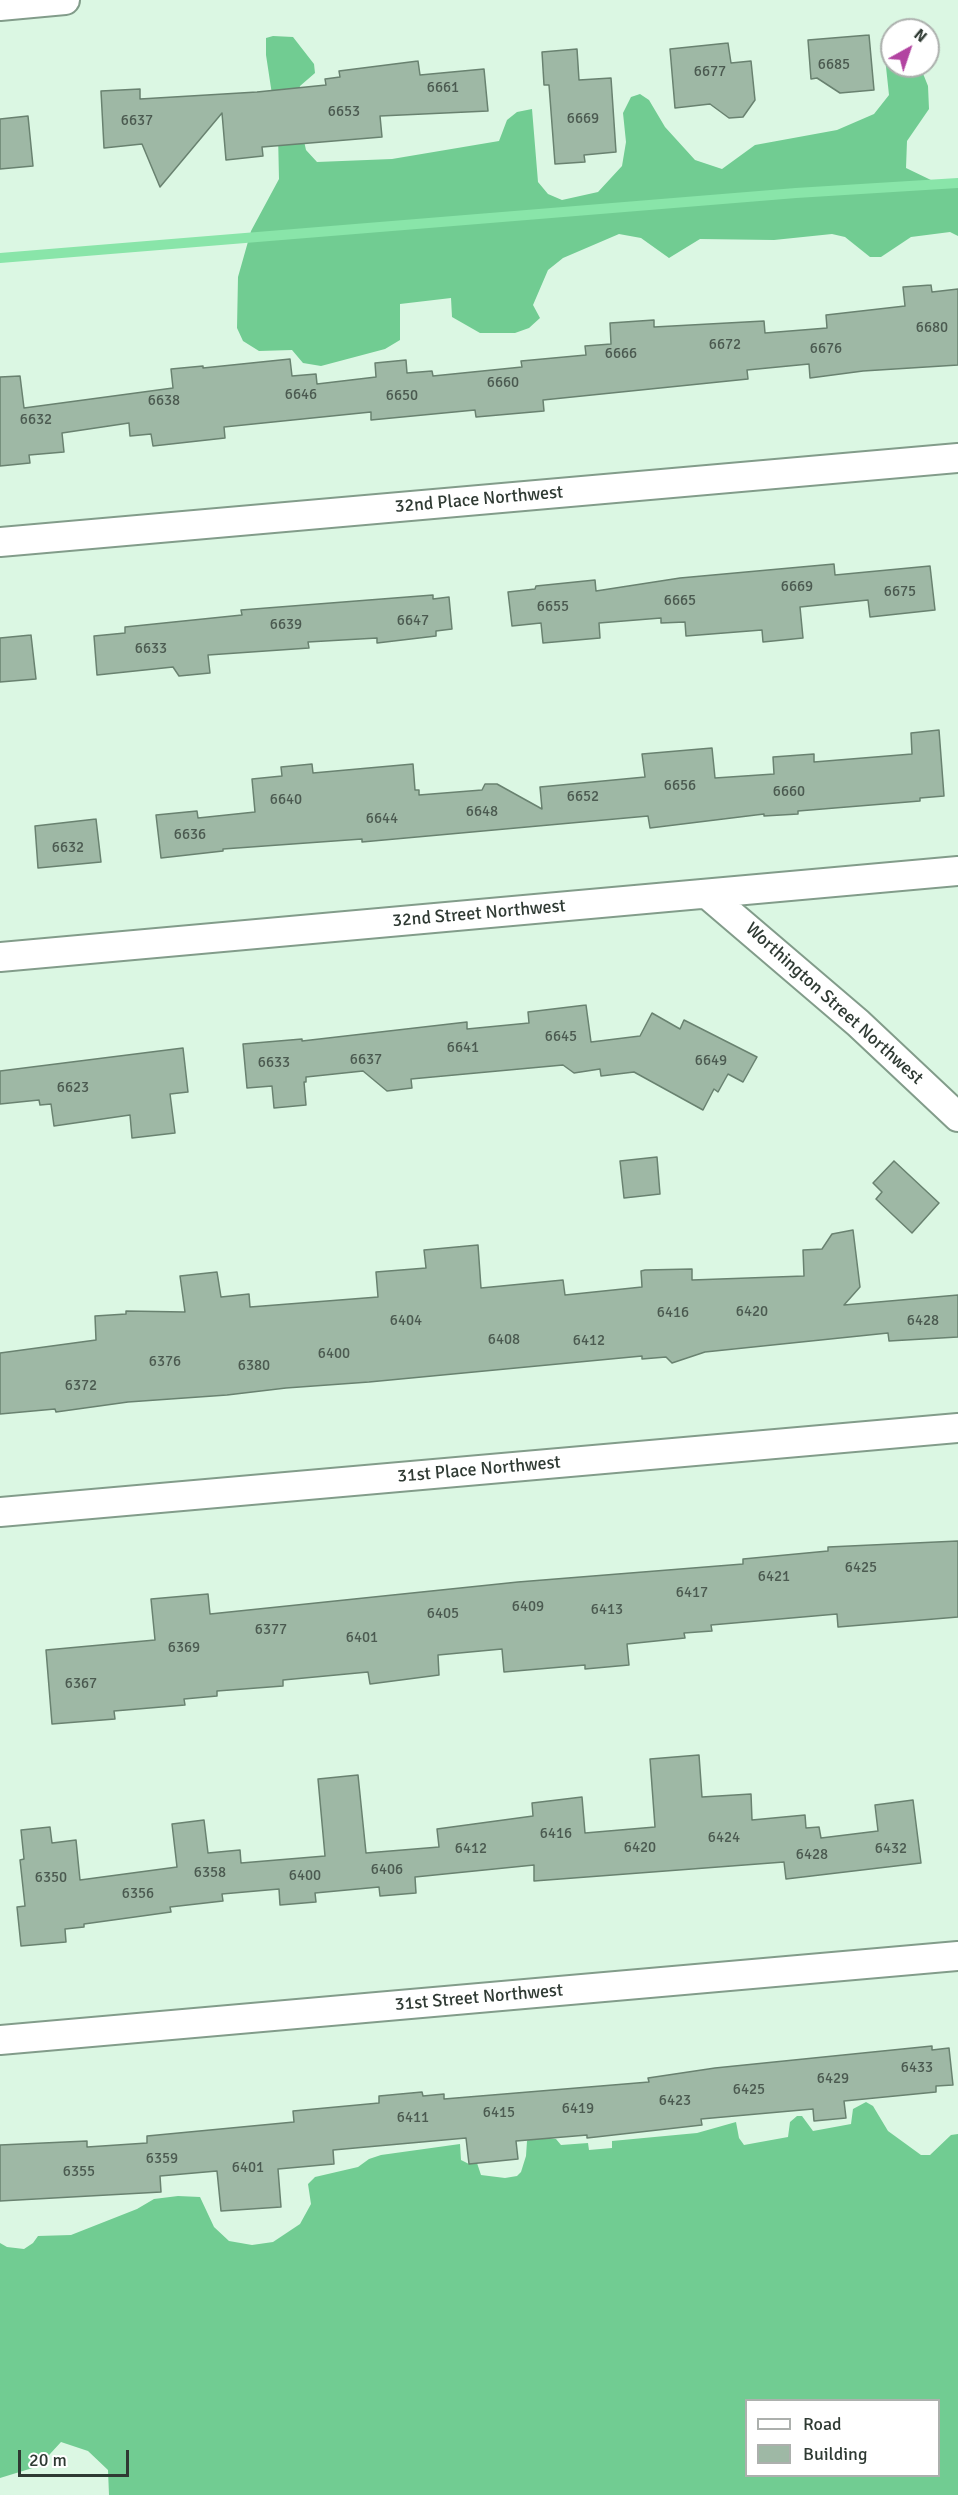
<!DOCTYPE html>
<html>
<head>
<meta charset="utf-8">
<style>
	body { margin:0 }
	#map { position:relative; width:958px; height:2495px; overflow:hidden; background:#dbf7e3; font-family:Signika,sans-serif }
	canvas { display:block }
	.legend { position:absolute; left:745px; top:2399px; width:195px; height:78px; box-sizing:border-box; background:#fff; border:2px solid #acb0ad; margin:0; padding:8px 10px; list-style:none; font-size:18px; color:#2f3a33 }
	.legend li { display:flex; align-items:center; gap:12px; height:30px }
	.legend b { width:30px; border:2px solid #acb0ad }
	.north { position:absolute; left:880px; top:18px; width:60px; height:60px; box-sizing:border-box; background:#fff; border:2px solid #acb0ad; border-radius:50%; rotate:40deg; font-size:16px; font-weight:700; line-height:24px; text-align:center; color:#2f3a33 }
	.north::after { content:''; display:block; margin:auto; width:21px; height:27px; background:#b244a1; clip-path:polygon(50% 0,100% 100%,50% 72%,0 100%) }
	.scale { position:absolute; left:18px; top:2450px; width:111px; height:27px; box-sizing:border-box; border:3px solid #2f3a33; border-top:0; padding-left:8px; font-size:18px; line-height:21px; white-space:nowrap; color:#2f3a33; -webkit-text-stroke:4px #fff; paint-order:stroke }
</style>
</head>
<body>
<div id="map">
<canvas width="958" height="2495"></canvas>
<ul class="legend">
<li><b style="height:8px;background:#fff"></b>Road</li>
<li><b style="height:16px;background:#9eb8a5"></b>Building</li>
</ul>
<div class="north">N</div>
<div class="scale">20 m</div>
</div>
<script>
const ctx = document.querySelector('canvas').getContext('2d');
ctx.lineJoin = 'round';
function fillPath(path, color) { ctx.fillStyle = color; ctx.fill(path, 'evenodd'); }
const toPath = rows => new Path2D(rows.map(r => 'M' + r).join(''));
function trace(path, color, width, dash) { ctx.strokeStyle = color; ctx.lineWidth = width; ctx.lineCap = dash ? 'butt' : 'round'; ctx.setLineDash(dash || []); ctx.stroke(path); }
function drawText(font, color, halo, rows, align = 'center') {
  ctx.font = font + ' Signika,sans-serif'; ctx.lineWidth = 4.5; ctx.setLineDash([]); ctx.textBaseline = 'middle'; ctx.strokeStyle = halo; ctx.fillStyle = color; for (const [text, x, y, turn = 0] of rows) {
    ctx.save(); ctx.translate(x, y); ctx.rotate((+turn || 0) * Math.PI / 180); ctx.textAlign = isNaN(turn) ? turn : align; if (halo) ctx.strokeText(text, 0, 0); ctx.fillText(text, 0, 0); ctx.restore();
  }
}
const forest = toPath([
	[273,36,293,37,314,64,315,73,300,86,296,105,306,150,317,162,392,159,499,141,507,120,517,112,532,109,538,182,548,194,562,200,598,192,622,166,626,142,623,113,631,97,640,94,649,100,665,127,695,160,722,169,755,145,837,130,874,114,889,95,884,48,892,40,892,66,920,66,928,86,929,109,907,141,906,168,933,181,958,181,958,236,950,232,911,237,881,257,870,257,845,237,832,234,774,240,700,239,669,258,641,238,619,234,563,258,548,270,533,305,540,318,529,328,515,333,480,333,452,317,451,298,400,304,400,340,385,349,321,366,303,363,292,350,259,351,243,341,237,328,238,277,251,231,279,179,278,134,266,55,266,38],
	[866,2102,873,2106,888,2131,921,2155,930,2155,951,2135,958,2134,958,2495,109,2495,108,2470,88,2451,61,2442,39,2466,0,2478,0,2243,7,2247,24,2249,33,2243,38,2236,71,2235,137,2209,154,2199,178,2196,200,2197,214,2227,229,2241,252,2245,273,2242,300,2224,311,2204,308,2184,315,2177,358,2167,369,2159,381,2155,460,2144,461,2160,469,2164,477,2163,481,2175,505,2178,517,2176,521,2172,526,2156,527,2141,531,2135,556,2139,561,2145,588,2143,589,2150,612,2148,612,2141,697,2133,736,2122,739,2138,744,2145,788,2137,790,2122,797,2116,802,2116,813,2131,851,2124,853,2109],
	[746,2400,938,2400,938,2476,746,2476]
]);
const stream = toPath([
	[0,258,796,193,958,183]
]);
const building = toPath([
	[869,35,874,90,840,93,817,78,811,79,808,40,869,35],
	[728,43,731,63,751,61,755,100,743,117,729,118,710,104,675,108,670,49,728,43],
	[577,49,579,80,611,78,616,152,584,155,585,162,555,164,549,85,544,85,542,52,577,49],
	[418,61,420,75,484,69,488,111,380,116,382,137,262,147,263,156,226,160,222,113,160,187,142,144,104,148,101,91,140,89,140,99,257,92,326,85,325,79,340,77,339,71,418,61],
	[28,116,33,166,0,169,0,119,28,116],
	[931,285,932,292,958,289,958,365,863,371,810,378,809,364,747,370,748,379,543,400,544,411,476,417,475,410,371,420,371,412,224,427,225,438,153,446,151,434,130,436,129,423,62,433,64,452,29,455,30,463,0,466,0,377,20,376,24,408,173,388,171,369,203,366,203,368,290,359,292,376,316,374,317,384,376,377,375,363,406,360,407,373,432,371,433,376,522,367,521,361,586,355,585,346,611,344,610,323,654,320,654,327,764,321,765,333,827,328,826,315,905,306,903,287,931,285],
	[834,564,835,575,930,566,935,610,870,617,868,600,800,607,803,638,763,642,762,630,686,636,685,622,661,623,661,618,599,623,600,638,543,643,541,623,512,626,508,592,535,589,536,586,595,580,596,591,680,578,834,564],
	[433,595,433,599,449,597,452,629,436,631,436,636,377,643,377,638,308,642,309,648,208,655,210,673,179,676,173,667,97,675,94,636,125,633,125,627,242,615,241,610,433,595],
	[31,635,36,679,0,682,0,638,31,635],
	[939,730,944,796,920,798,920,801,798,811,798,814,764,816,764,814,650,828,648,816,362,842,362,839,223,849,223,851,161,858,156,815,197,811,198,818,255,812,252,779,282,776,281,767,312,764,313,773,413,764,415,790,419,790,419,795,482,790,485,784,497,784,542,809,540,787,645,777,642,754,712,748,715,778,774,774,773,757,814,754,814,762,912,754,911,733,939,730],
	[96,819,101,862,38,868,35,826,96,819],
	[586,1005,591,1042,640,1036,652,1013,680,1029,684,1020,757,1057,743,1082,728,1074,718,1092,714,1089,703,1110,634,1072,601,1076,600,1069,574,1073,563,1065,411,1079,412,1088,387,1091,363,1071,306,1077,306,1082,304,1082,306,1105,274,1108,272,1086,247,1088,243,1044,302,1039,302,1041,467,1022,467,1029,529,1023,528,1012,586,1005],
	[183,1048,188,1092,170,1094,175,1133,132,1138,130,1115,54,1126,51,1104,40,1105,39,1100,0,1104,0,1071,183,1048],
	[657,1157,660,1194,624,1198,620,1161,657,1157],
	[894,1161,939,1203,912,1233,876,1199,882,1192,873,1183,894,1161],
	[853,1230,860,1287,844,1305,958,1295,958,1337,889,1341,888,1333,705,1352,672,1363,666,1357,642,1359,642,1356,369,1382,286,1388,227,1395,128,1402,56,1412,55,1409,0,1414,0,1353,96,1340,95,1316,126,1314,126,1311,185,1312,180,1276,217,1272,221,1297,249,1294,250,1307,378,1297,376,1272,426,1268,424,1250,478,1245,481,1288,563,1280,565,1295,642,1287,641,1271,645,1270,692,1269,692,1280,804,1276,803,1250,822,1249,832,1234,853,1230],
	[958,1541,958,1617,838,1627,837,1614,711,1625,712,1631,684,1633,685,1638,627,1644,629,1665,585,1669,585,1665,504,1672,502,1649,438,1655,439,1675,370,1684,368,1672,283,1680,283,1686,217,1691,217,1696,184,1699,185,1705,114,1711,115,1719,52,1724,46,1650,155,1640,151,1599,208,1594,210,1614,518,1582,743,1564,743,1559,828,1551,828,1547,958,1541],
	[699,1755,702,1797,751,1794,752,1820,805,1815,806,1828,819,1827,821,1838,878,1831,875,1805,913,1800,921,1863,786,1879,784,1862,534,1881,534,1865,415,1877,416,1893,380,1896,379,1887,315,1893,316,1902,280,1905,279,1889,222,1894,223,1901,170,1907,171,1912,84,1924,84,1927,65,1929,66,1942,21,1946,17,1907,25,1906,20,1860,24,1859,21,1830,50,1827,52,1843,76,1840,80,1880,177,1867,172,1824,204,1820,208,1853,240,1850,241,1863,325,1856,318,1779,358,1775,366,1853,439,1847,437,1829,533,1816,532,1803,582,1797,585,1833,655,1827,650,1759,699,1755],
	[932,2046,932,2050,949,2048,953,2085,936,2086,936,2092,844,2101,846,2118,814,2121,813,2109,701,2119,702,2125,587,2138,587,2135,516,2141,518,2159,469,2164,466,2138,333,2150,334,2164,278,2169,281,2207,221,2211,217,2171,160,2176,161,2192,0,2201,0,2145,87,2141,87,2147,147,2143,147,2136,294,2122,293,2111,379,2103,379,2096,422,2092,423,2096,444,2094,444,2099,649,2082,648,2078,715,2068,932,2046]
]);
const minor = toPath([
	[0,6,65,0],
	[0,542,958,458],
	[707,894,858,1023,958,1117],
	[0,957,958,871],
	[0,1512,958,1428],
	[0,2040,958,1956]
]);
const numberNames = [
	["6685",834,65],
	["6677",710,72],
	["6661",443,88],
	["6653",344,112],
	["6669",583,119],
	["6637",137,121],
	["6680",932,328],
	["6672",725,345],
	["6676",826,349],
	["6666",621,354],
	["6660",503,383],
	["6646",301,395],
	["6650",402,396],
	["6638",164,401],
	["6632",36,420],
	["6669",797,587],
	["6675",900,592],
	["6665",680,601],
	["6655",553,607],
	["6647",413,621],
	["6639",286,625],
	["6633",151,649],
	["6656",680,786],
	["6660",789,792],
	["6652",583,797],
	["6640",286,800],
	["6648",482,812],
	["6644",382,819],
	["6636",190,835],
	["6632",68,848],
	["6645",561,1037],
	["6641",463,1048],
	["6637",366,1060],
	["6649",711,1061],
	["6633",274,1063],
	["6623",73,1088],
	["6420",752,1312],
	["6416",673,1313],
	["6404",406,1321],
	["6428",923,1321],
	["6408",504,1340],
	["6412",589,1341],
	["6400",334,1354],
	["6376",165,1362],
	["6380",254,1366],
	["6372",81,1386],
	["6425",861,1568],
	["6421",774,1577],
	["6417",692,1593],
	["6409",528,1607],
	["6413",607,1610],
	["6405",443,1614],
	["6377",271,1630],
	["6401",362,1638],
	["6369",184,1648],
	["6367",81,1684],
	["6416",556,1834],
	["6424",724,1838],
	["6420",640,1848],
	["6412",471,1849],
	["6432",891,1849],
	["6428",812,1855],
	["6406",387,1870],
	["6358",210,1873],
	["6400",305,1876],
	["6350",51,1878],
	["6356",138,1894],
	["6433",917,2068],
	["6429",833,2079],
	["6425",749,2090],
	["6423",675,2101],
	["6419",578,2109],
	["6415",499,2113],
	["6411",413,2118],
	["6359",162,2159],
	["6401",248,2168],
	["6355",79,2172]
];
const streetNames = [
	["32nd Place Northwest",479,500,-5],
	["32nd Street Northwest",479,914,-5],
	["Worthington Street Northwest",834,1004,42],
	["31st Place Northwest",479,1470,-5],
	["31st Street Northwest",479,1998,-5]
];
fillPath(forest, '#71cc92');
trace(stream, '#89e5a9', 10);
fillPath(building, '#9eb8a5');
trace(building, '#698270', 1.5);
trace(minor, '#829c8a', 32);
trace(minor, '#fff', 28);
drawText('15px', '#4b5a50', null, numberNames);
drawText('18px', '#2f3a33', '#fff', streetNames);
</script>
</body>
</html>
